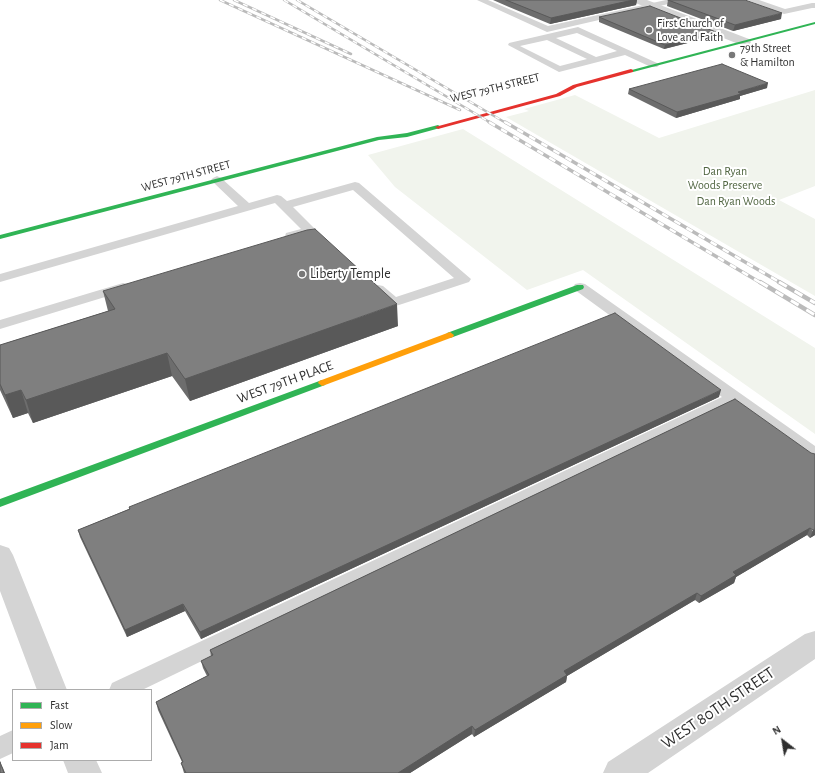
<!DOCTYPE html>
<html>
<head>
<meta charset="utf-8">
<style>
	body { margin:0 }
	#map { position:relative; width:815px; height:773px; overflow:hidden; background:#fff; font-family:"Alegreya Sans",sans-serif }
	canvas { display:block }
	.legend { position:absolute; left:12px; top:689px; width:140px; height:72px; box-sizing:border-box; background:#fff; border:1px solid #acacac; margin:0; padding:5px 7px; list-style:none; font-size:12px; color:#2f2f2f }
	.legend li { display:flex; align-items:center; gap:8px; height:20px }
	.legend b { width:20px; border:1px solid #acacac }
	.north { position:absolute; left:763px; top:721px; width:40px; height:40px; -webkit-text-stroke:3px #fff; paint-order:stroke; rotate:329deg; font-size:11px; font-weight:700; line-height:16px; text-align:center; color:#2f2f2f }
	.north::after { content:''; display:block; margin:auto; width:14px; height:18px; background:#2f2f2f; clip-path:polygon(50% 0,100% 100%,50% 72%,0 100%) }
</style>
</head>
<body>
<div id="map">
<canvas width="815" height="773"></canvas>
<ul class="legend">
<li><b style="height:5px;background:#30b455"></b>Fast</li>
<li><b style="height:5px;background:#ff9f0a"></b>Slow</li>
<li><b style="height:5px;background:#e5322d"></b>Jam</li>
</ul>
<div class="north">N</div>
</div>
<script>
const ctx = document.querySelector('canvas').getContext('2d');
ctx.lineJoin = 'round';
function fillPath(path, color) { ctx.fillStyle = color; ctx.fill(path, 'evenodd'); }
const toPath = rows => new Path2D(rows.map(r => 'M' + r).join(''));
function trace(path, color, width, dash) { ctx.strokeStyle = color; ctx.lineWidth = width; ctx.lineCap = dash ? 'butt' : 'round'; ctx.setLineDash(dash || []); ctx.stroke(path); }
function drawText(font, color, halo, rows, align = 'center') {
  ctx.font = font + ' "Alegreya Sans",sans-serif'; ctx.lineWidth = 4; ctx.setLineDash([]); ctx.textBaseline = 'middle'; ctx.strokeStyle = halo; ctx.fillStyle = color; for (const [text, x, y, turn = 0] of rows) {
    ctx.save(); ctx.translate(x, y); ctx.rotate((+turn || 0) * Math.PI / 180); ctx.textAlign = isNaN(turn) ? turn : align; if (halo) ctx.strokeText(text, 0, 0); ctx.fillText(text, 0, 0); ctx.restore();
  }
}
const green = toPath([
	[815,90,815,186,779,200,815,219,815,296,506,117,529,111,524,109,575,95,659,138],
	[463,129,815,348,815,434,583,270,527,290,395,187,368,155]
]);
const lane = toPath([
	[477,0,488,0,548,26,666,0,681,0,677,2,547,32,477,0],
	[747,0,759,0,785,9,812,3,815,3,815,8,812,8,784,14,747,0],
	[578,27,657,63,659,65,657,67,651,67,625,55,559,72,508,45,509,43,578,27],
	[577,33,617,51,596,57,556,38,577,33],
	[547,40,587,59,560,66,520,46,547,40],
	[217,176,221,178,249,203,277,195,281,196,287,201,355,182,359,183,471,279,469,282,399,305,394,306,389,305,373,292,371,289,373,286,378,285,383,286,396,297,454,278,353,190,293,207,316,230,315,233,296,239,291,240,286,239,285,236,286,233,301,229,275,203,0,282,0,274,238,206,213,182,211,180,213,178,217,176],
	[123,283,128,284,130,287,128,290,0,329,0,320,123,283],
	[580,283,585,284,815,446,815,461,809,459,733,404,142,690,109,690,112,683,722,397,575,290,573,287,575,284,580,283],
	[13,730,13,753,0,759,0,736,13,730]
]);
const street = toPath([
	[632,0,647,0,749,39,751,42,749,45,745,46,741,45,633,2,632,0],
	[0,545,9,548,13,555,67,690,37,690,0,591,0,545],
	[815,631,815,659,648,773,603,773,608,762,805,634,815,631],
	[63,760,96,760,102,773,68,773,63,760]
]);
const fast = toPath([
	[815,22,815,24,633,72,628,71,815,22],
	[438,125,441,127,440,128,407,137,379,140,0,239,0,235,377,137,407,133,438,125],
	[577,285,583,285,584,287,583,289,453,337,450,338,446,335,447,333,577,285],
	[322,380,326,383,325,385,0,507,0,499,322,380]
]);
const slow = toPath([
	[450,332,454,335,453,337,325,385,322,386,318,383,319,381,450,332]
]);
const jam = toPath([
	[631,69,633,70,633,72,577,87,560,96,438,129,435,127,556,94,573,85,631,69]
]);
const railFar2 = toPath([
	[220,0,460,110],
	[234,0,351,54],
	[284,0,491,123],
	[297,0,506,123]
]);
const railFar1 = toPath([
	[489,122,761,283],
	[505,122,781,283]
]);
const rail = toPath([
	[760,282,815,315],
	[779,282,815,303]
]);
const wall = toPath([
	[493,0,637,0,636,5,550,24,509,7],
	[668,0,781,19,733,31,667,6],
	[599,17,716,32,715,36,664,49,599,22],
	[767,88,740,96,740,99,676,118,628,94,629,89],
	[103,291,398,326,190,401,172,376,33,423,28,413,13,418,0,390,0,345,108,311],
	[719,397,201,639,185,611,127,637,80,537,78,530,129,509,129,507],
	[735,399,815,535,810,538,807,535,736,577,734,583,699,603,695,600,567,676,566,682,474,737,472,734,410,773,184,773,181,763,182,762,158,710,156,702,207,676,203,668,201,661,211,656,210,650]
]);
const shadedWall = toPath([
	[633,0,637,0,636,5,550,24,551,18],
	[782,13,781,19,733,31,735,25],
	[716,32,715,36,664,49,665,45],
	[768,83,767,88,740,96,740,99,676,118,677,112,738,92],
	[397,304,398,326,190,401,185,379],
	[167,353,172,376,33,423,26,400],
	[21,390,28,413,13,418,5,395],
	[721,390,719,397,201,639,200,632],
	[810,528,807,535,736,577,734,583,699,603,701,596,733,572],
	[815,529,815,535,810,538,813,530],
	[697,593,695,600,567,676,566,682,474,737,475,730,564,671],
	[183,604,185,611,127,637,125,630],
	[472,726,472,734,410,773,398,773],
	[0,762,3,768,5,773,4,773]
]);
const building = toPath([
	[506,0,633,0,551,18,506,0],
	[668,0,745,0,782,13,735,25,668,0],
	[650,6,716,32,665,45,599,17,650,6],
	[722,64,768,83,738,92,741,94,677,112,629,89,722,64],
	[315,229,397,304,185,379,167,353,26,400,21,390,5,395,0,384,0,345,115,309,103,291,307,230,315,229],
	[615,313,721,390,200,632,183,604,125,630,78,530,130,509,129,507,615,313],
	[735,399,811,453,815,454,815,529,813,530,810,528,733,572,736,575,701,596,697,593,564,671,567,675,475,730,472,726,398,773,186,773,181,763,183,762,156,702,209,675,201,661,213,655,210,650,735,399],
	[0,762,4,773,0,773,0,762]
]);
const markers = [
	[649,30,4,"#787878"],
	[732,55,4,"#787878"],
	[302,274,4,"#787878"]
];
const farPoinames = [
	["First Church of",657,23],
	["Love and Faith",657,37],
	["79th Street",740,48],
	["& Hamilton",740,62]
];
const farStreetnames = [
	["WEST 79TH STREET",495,88,-14],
	["WEST 79TH STREET",186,176,-15]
];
const farParknames = [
	["Dan Ryan",725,171],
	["Woods Preserve",725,185],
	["Dan Ryan Woods",736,201]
];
const poiNames = [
	["Liberty Temple",310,274]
];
const streetNames = [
	["WEST 79TH PLACE",285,382,-20]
];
const nearStreetnames = [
	["WEST 80TH STREET",718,708,-34]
];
fillPath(green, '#f1f4ed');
fillPath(lane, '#d4d4d4');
fillPath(street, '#d4d4d4');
fillPath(fast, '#30b455');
fillPath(slow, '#ff9f0a');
fillPath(jam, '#e5322d');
trace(railFar2, '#bbb', 2.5);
trace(railFar1, '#bbb', 3.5);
trace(rail, '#bbb', 4.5);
trace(railFar2, '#fff', 1.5, [5]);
trace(railFar1, '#fff', 2.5, [7]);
trace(rail, '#fff', 3, [9]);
fillPath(wall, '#6d6d6d');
fillPath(shadedWall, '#595959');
fillPath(building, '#7f7f7f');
trace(building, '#595959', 1);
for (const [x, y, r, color] of markers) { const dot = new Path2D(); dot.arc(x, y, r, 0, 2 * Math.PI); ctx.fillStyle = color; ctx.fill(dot); trace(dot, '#fff', 1.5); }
drawText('12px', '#2f2f2f', '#fff', farPoinames, 'left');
drawText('12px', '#2f2f2f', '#fff', farStreetnames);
drawText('12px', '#516642', '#fff', farParknames);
drawText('14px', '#2f2f2f', '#fff', poiNames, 'left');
drawText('14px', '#2f2f2f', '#fff', streetNames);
drawText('17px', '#2f2f2f', '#fff', nearStreetnames);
</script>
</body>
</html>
